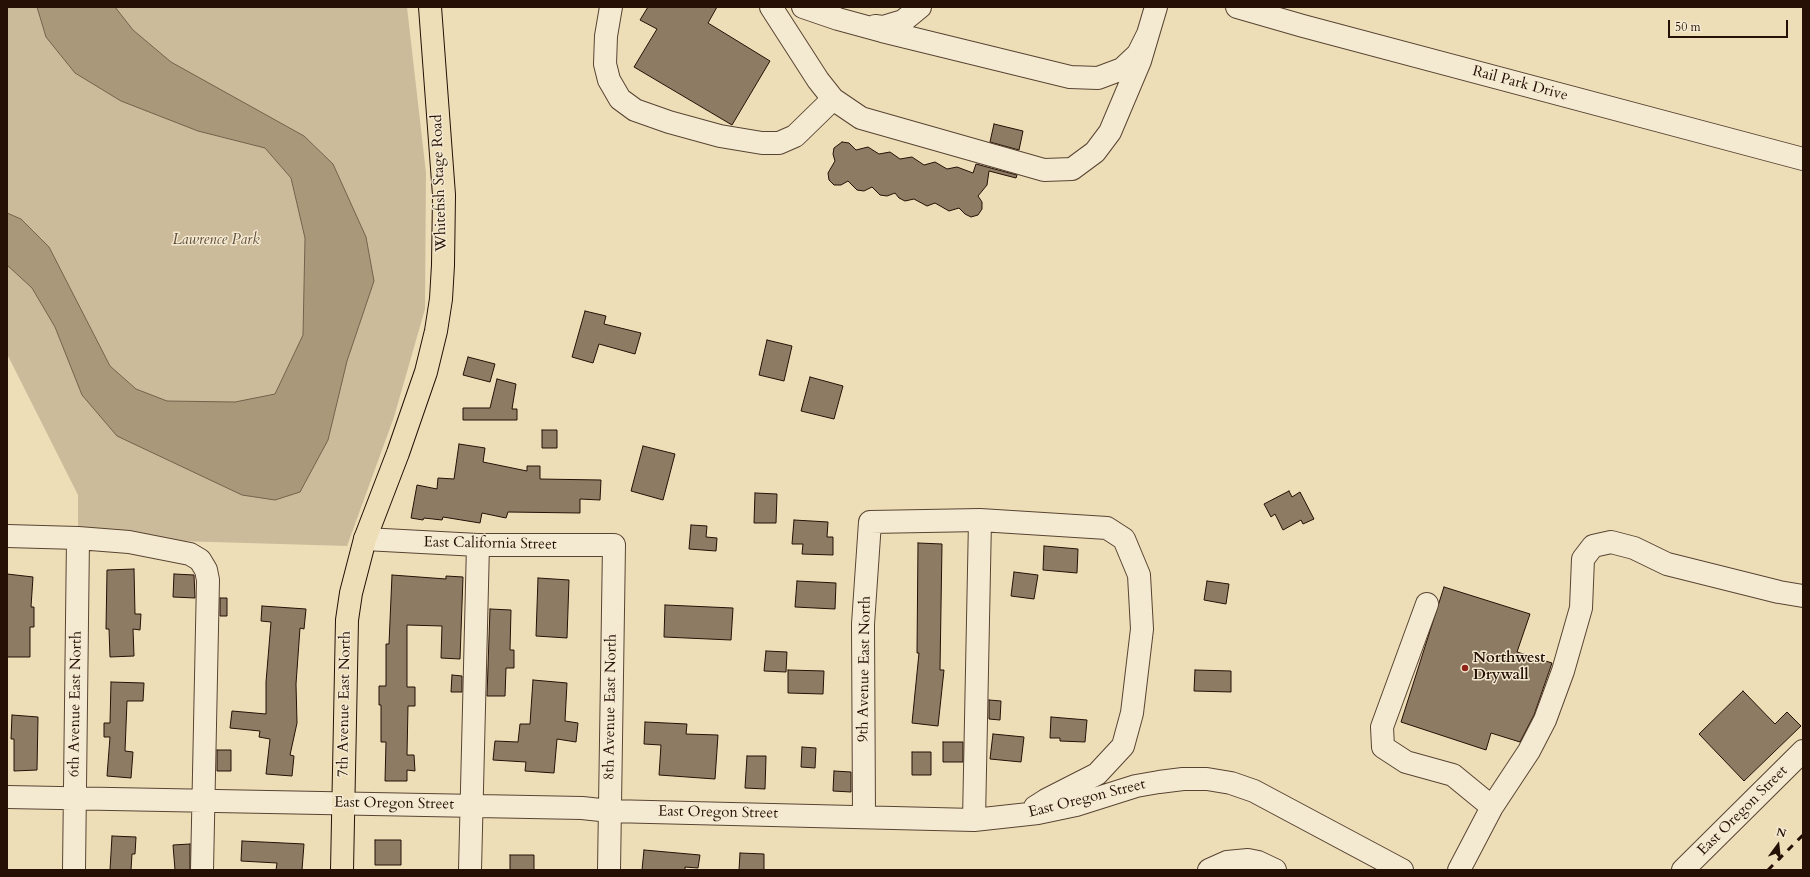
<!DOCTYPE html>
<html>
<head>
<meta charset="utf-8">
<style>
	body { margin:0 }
	#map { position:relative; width:1810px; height:877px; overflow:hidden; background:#eedeb8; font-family:Cardo,serif }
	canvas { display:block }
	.frame { position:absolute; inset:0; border:8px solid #261006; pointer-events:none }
	.north { position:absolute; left:1758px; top:825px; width:40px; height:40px; -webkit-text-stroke:3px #f4ead1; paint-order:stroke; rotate:15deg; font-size:11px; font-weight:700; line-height:16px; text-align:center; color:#261006 }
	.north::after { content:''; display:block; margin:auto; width:14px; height:18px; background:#261006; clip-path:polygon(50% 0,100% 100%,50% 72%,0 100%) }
	.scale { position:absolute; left:1668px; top:20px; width:120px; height:18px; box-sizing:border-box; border:2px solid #261006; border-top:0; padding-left:5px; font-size:12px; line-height:14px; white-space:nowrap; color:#261006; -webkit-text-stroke:3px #f4ead1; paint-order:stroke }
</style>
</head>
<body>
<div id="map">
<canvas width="1810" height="877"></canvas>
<div class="frame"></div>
<div class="north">N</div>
<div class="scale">50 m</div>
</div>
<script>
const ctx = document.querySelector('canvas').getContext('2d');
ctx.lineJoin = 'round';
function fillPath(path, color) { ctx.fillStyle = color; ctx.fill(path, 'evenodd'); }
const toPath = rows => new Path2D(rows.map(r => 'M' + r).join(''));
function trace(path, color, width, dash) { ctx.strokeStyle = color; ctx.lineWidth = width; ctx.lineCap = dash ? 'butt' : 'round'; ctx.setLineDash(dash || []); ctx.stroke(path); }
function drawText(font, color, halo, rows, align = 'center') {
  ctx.font = font + ' Cardo,serif'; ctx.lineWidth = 3; ctx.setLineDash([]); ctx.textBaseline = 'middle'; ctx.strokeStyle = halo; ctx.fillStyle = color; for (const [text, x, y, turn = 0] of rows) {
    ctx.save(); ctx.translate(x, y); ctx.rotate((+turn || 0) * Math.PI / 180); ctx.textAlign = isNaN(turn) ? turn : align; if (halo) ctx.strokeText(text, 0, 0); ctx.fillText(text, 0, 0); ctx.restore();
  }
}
const green = toPath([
	[7,7,407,7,426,173,425,309,394,417,347,546,78,538,78,495,7,354]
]);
const water = toPath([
	[37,7,115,7,133,30,171,62,304,136,333,164,366,237,374,281,347,361,328,440,300,492,275,500,242,495,117,436,82,395,55,327,32,288,7,265,7,213,21,219,49,247,110,366,136,389,167,401,235,402,275,394,303,335,305,238,291,178,265,148,198,131,121,101,75,73,46,37,37,7]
]);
const building = toPath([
	[648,7,717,7,708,23,770,61,732,125,634,67,657,29,640,20,648,7],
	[994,124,1023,131,1019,150,990,142,994,124],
	[842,142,849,143,856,150,868,147,879,154,890,152,900,159,912,157,924,165,935,162,947,169,957,167,973,173,976,164,1017,175,1016,178,989,171,987,185,978,196,982,202,982,209,978,215,971,217,965,214,959,208,949,211,935,203,927,206,914,199,905,201,899,198,895,193,887,196,880,195,872,187,864,191,857,190,848,181,841,185,834,185,829,180,828,173,835,161,833,154,834,148,842,142],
	[585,311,606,316,604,324,641,333,635,354,599,344,593,363,572,357,585,311],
	[767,340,792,346,784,381,759,375,767,340],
	[468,357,495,364,490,382,463,375,468,357],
	[810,377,843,386,834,419,801,411,810,377],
	[497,379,516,384,512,409,517,409,517,420,463,420,463,408,490,408,497,379],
	[542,430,557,430,557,448,542,448,542,430],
	[459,444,485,448,483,462,527,471,527,466,540,466,540,479,601,480,600,500,580,499,580,513,508,512,506,518,482,513,480,523,443,517,442,520,424,518,423,520,411,518,417,485,437,489,438,478,454,479,459,444],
	[643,446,675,454,663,500,631,491,643,446],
	[1289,491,1292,497,1300,492,1314,519,1303,524,1301,520,1283,530,1275,514,1271,517,1264,504,1289,491],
	[755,493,777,494,776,523,754,523,755,493],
	[794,520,828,522,827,537,833,537,833,555,802,554,803,544,792,544,794,520],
	[691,525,707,526,706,537,717,538,716,551,689,549,691,525],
	[918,543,942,544,940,670,944,670,938,726,912,723,919,653,917,653,918,543],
	[1044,546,1078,549,1077,573,1043,570,1044,546],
	[134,569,135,614,141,614,140,630,133,629,134,656,110,657,109,629,106,629,107,570,134,569],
	[1014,572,1038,575,1034,599,1011,596,1014,572],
	[7,574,33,577,31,607,34,607,34,627,30,627,30,657,7,657,7,574],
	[174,574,194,575,195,598,173,597,174,574],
	[392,575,446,579,446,576,463,577,460,659,441,658,442,626,407,625,407,687,415,687,415,706,408,706,407,755,414,755,415,771,407,770,407,781,385,781,386,742,381,742,381,705,379,705,379,686,386,686,386,644,389,644,392,575],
	[538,578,569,580,567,638,536,636,538,578],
	[797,581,836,583,835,609,795,607,797,581],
	[1207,581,1229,584,1226,604,1204,600,1207,581],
	[1444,587,1530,614,1517,652,1552,663,1534,715,1520,742,1491,733,1486,750,1401,722,1444,587],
	[220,598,227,598,227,616,220,616,220,598],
	[665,605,733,608,731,640,664,637,665,605],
	[262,606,306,609,304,629,300,628,296,684,297,723,290,755,294,756,292,776,266,774,270,739,259,737,260,731,230,728,232,711,266,714,266,682,271,622,261,621,262,606],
	[490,609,511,610,510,650,514,650,514,668,506,668,505,696,487,696,490,609],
	[766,651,787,652,786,672,764,671,766,651],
	[788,670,824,671,823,694,788,693,788,670],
	[1195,670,1231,671,1231,692,1194,691,1195,670],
	[452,675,462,676,462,692,451,692,452,675],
	[533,680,567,683,565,721,578,723,576,742,557,739,554,773,525,771,526,762,493,760,495,741,518,742,520,724,530,724,533,680],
	[111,682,144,683,143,701,127,701,125,751,133,752,131,778,107,776,110,737,104,737,104,723,110,723,111,682],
	[1743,691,1775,724,1787,712,1801,726,1744,781,1699,734,1743,691],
	[989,700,1001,701,1000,720,989,719,989,700],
	[12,715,38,717,37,770,14,771,14,739,11,739,12,715],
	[1051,717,1087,720,1085,742,1060,741,1060,738,1050,738,1051,717],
	[645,722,687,724,686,734,718,735,715,779,659,775,661,745,644,744,645,722],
	[993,734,1024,737,1021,762,990,759,993,734],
	[943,742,963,742,963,762,943,762,943,742],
	[802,747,816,748,815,768,801,767,802,747],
	[217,750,231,750,231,771,217,771,217,750],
	[912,752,931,752,931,775,912,775,912,752],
	[747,756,766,756,765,789,745,788,747,756],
	[834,771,851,772,851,792,833,791,834,771],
	[112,836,136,837,135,854,132,854,131,870,110,870,112,836],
	[375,840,401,840,401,865,375,865,375,840],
	[242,841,304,844,302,870,276,870,277,863,241,861,242,841],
	[190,844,190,870,175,870,173,845,190,844],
	[644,850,700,855,698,868,685,867,685,870,642,870,644,850],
	[740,853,764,854,764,870,739,870,740,853],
	[510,855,534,855,534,870,510,870,510,855]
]);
const minor = toPath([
	[611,7,606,36,605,64,609,80,620,99,635,110,669,122,720,136,762,143,779,143,795,136,833,99],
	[771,7,818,80,833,99,861,118,1044,170,1072,169,1095,152,1110,132,1140,61,1148,34],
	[803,7,838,19,882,31,1070,77,1098,78,1122,69,1138,54,1148,34,1156,7],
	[1237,7,1303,26,1803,159],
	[875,26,883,27,903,21,920,7],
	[7,536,78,538,129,542,190,554,200,560,206,570,208,580,202,870],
	[365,539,478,545,614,545,609,870],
	[1427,604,1382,727,1383,747,1406,762,1453,775,1492,807],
	[7,797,582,808,610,811,974,820,1038,813,1076,805,1136,786,1159,782,1183,779,1207,779,1231,783,1254,791,1402,870],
	[864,816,863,624,870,522,980,520,1107,528,1124,539,1139,575,1142,629,1132,713,1123,746,1097,774,1046,800,1035,807],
	[974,820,980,520],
	[74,870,78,538],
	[470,870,478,545],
	[1209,870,1227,862,1248,860,1258,862,1275,870],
	[1459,870,1492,807,1529,751,1545,720,1563,671,1581,608,1583,559,1593,546,1611,542,1634,548,1667,564,1779,592,1803,596],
	[1683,870,1803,751]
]);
const major = toPath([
	[342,870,347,620,351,593,365,539,398,453,426,372,436,331,441,299,443,265,444,195,430,7]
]);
const rail = toPath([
	[1768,870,1803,835]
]);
const markers = [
	[1465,668,4,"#8f2418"]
];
const streetNames = [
	["Rail Park Drive",1520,84,15],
	["Whitefish Stage Road",440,183,-92],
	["East California Street",490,544,1],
	["9th Avenue East North",865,669,-89],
	["6th Avenue East North",76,704,-89],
	["7th Avenue East North",345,704,-89],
	["8th Avenue East North",611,707,-89],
	["East Oregon Street",1087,799,-14],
	["East Oregon Street",394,804,1],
	["East Oregon Street",1743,811,-45],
	["East Oregon Street",718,813,1]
];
const parkNames = [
	["Lawrence Park",216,241]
];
const poiNames = [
	["Northwest",1473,659],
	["Drywall",1473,676]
];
fillPath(green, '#ccbb9a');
fillPath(water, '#aa987b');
trace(water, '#75624c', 1);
fillPath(building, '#8e7b63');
trace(building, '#261006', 1);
trace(minor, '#584432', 24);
trace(major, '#261006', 24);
trace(minor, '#f4ead1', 22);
trace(major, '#eedeb8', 22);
trace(rail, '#261006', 3, [7, 7]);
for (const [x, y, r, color] of markers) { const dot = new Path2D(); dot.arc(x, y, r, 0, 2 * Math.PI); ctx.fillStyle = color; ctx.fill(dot); trace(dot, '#f4ead1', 1.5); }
drawText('15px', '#261006', '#f4ead1', streetNames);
drawText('italic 15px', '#604c3a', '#f4ead1', parkNames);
drawText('bold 15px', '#261006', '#f4ead1', poiNames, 'left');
</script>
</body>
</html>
